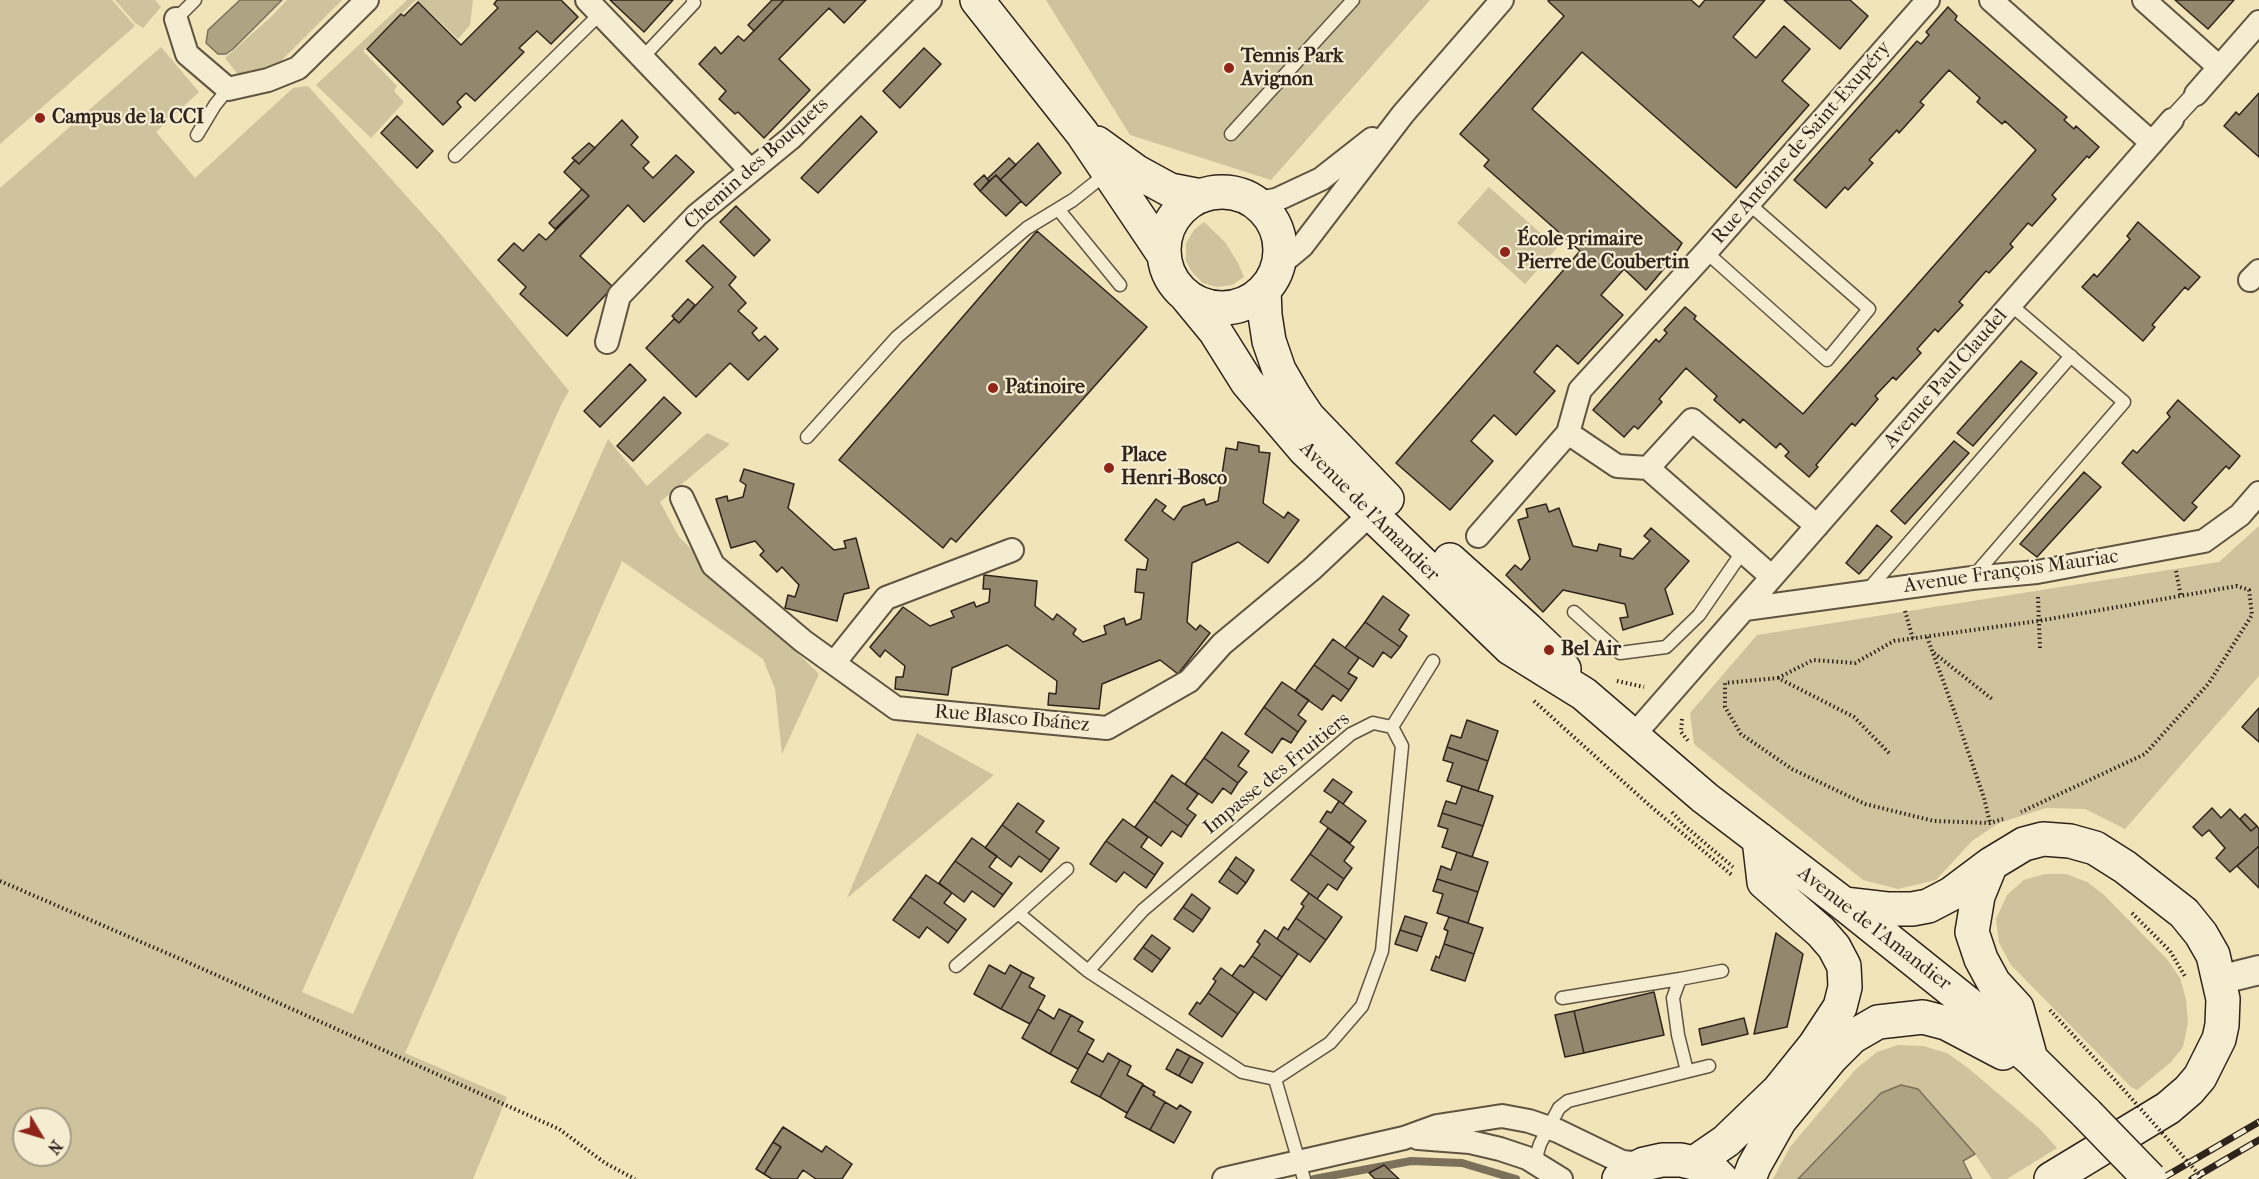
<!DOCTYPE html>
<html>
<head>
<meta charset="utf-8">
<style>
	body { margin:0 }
	#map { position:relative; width:2259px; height:1179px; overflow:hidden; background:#f0e4b8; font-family:"IM FELL French Canon",serif }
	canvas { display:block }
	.north { position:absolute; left:12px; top:1107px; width:60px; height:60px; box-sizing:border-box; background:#f5edd1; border:2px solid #a69d88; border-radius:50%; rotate:128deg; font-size:16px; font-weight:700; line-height:24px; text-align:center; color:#2f241b }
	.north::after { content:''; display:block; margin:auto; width:21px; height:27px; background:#8f2418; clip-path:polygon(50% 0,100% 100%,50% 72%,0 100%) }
</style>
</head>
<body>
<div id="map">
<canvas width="2259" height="1179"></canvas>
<div class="north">N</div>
</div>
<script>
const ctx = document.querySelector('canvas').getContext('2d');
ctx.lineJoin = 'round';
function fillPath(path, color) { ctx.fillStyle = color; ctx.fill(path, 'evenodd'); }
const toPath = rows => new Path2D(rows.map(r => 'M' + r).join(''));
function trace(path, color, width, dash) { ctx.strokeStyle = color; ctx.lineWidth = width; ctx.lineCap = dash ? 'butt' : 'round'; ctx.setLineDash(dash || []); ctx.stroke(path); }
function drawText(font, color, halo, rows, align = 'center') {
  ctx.font = font + ' "IM FELL French Canon",serif'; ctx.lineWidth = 4.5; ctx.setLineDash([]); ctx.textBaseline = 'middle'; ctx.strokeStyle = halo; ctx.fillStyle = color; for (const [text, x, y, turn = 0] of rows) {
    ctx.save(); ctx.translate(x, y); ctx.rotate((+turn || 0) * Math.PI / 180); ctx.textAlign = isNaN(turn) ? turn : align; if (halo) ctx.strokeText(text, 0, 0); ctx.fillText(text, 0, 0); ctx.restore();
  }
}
const green = toPath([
	[0,0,112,0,135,26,0,144],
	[115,0,155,0,161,7,143,28,135,23],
	[287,0,342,0,272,70,239,76,225,58,273,15],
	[407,0,416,0,363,51,397,86,394,91,404,102,371,138,316,85],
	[417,0,473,0,470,25,458,39],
	[1046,0,1430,0,1271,180,1130,135],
	[161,47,199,92,156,132,195,178,293,88,308,86,444,238,569,391,561,405,302,992,353,1014,608,439,647,486,707,433,730,444,660,502,679,537,819,674,782,754,775,689,763,659,622,561,405,1053,507,1097,473,1179,0,1179,0,188],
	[24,1119,60,1119,60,1155,24,1155],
	[1489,187,1557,248,1525,284,1457,223],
	[1204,222,1225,242,1238,263,1244,277,1232,285,1217,287,1203,283,1192,272,1186,261,1186,243,1194,230],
	[2259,526,2259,676,2125,829,2085,809,2046,808,1999,823,1972,841,1936,880,1898,889,1863,880,1694,744,1690,713,1757,635,2219,562],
	[917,733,994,775,847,898],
	[2045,874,2066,874,2087,882,2103,894,2167,959,2180,978,2186,999,2188,1023,2183,1047,2171,1062,2137,1090,2131,1087,2011,965,1999,943,1996,919,2007,895,2024,880],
	[1898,1045,1923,1046,1947,1053,1968,1068,2040,1129,2057,1148,2007,1179,1992,1179,1975,1154,1918,1089,1901,1085,1881,1093,1798,1179,1773,1179,1790,1147,1856,1069,1877,1052]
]);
const water = toPath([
	[240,0,282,0,233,49,226,54,218,54,206,43,208,30,240,0],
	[1901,1085,1918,1089,1975,1154,1963,1161,1972,1179,1798,1179,1881,1093,1901,1085]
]);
const stream = toPath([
	[1314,1179,1411,1161,1462,1163,1516,1179]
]);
const building = toPath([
	[497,0,561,0,578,17,551,44,537,31,519,48,524,52,475,101,466,93,457,102,461,107,443,125,367,49,401,14,404,16,418,2,461,45,498,8,494,4,497,0],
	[610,0,673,0,644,32,610,0],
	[772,0,784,0,754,31,748,25,772,0],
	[784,0,866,0,844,23,829,8,779,59,810,90,764,138,738,112,735,114,719,99,726,91,699,64,715,47,721,54,738,36,744,41,784,0],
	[1549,0,1691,0,1699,7,1705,0,1765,0,1733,37,1756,58,1784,26,1810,49,1782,81,1809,105,1736,188,1582,52,1532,109,1682,243,1672,259,1646,290,1624,269,1601,295,1623,315,1578,364,1557,345,1534,372,1555,391,1516,435,1494,415,1471,441,1493,461,1450,510,1396,463,1580,251,1484,166,1489,160,1460,134,1564,16,1548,1,1549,0],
	[1784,0,1850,0,1868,16,1840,49,1784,0],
	[2175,0,2234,0,2208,29,2175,0],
	[1948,7,1957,16,1955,20,2067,117,2064,120,2074,129,2076,126,2099,147,2089,158,2087,156,2052,195,2056,199,2032,226,2028,223,2010,244,2013,247,1989,273,1986,271,1959,302,1963,305,1938,332,1935,329,1917,349,1921,353,1896,380,1893,377,1875,396,1878,399,1855,426,1852,423,1816,465,1818,467,1809,477,1785,456,1789,452,1780,443,1776,448,1743,419,1740,423,1714,400,1717,396,1686,368,1659,399,1662,402,1638,429,1634,426,1624,437,1593,410,1656,339,1659,342,1667,333,1664,330,1685,307,1696,316,1694,319,1803,414,2036,150,2005,121,2002,124,1977,102,1980,98,1949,70,1920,102,1924,105,1899,133,1897,130,1869,160,1873,163,1848,190,1845,187,1826,208,1794,180,1917,41,1921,44,1929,35,1926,32,1948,7],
	[924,48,941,64,900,108,883,91,924,48],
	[2259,93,2259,157,2224,126,2236,112,2239,115,2259,93],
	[397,116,433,151,417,168,381,133,397,116],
	[861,116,877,132,818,193,801,178,861,116],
	[622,120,638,137,631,145,649,162,643,168,653,178,676,155,694,172,644,222,628,205,580,256,613,287,567,336,520,294,526,287,498,260,514,243,523,251,539,234,546,240,589,196,564,172,575,160,579,164,622,120],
	[589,143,595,148,579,164,572,158,589,143],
	[1038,143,1061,173,1026,206,1000,180,1038,143],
	[1009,158,1016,165,1000,180,996,175,989,181,987,179,1009,158],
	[984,175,989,181,980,191,974,184,984,175],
	[996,175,1021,201,1006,216,980,191,996,175],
	[582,189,589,196,555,229,549,223,582,189],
	[736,206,770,240,754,256,720,222,736,206],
	[2138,222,2200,277,2188,290,2185,287,2152,325,2155,327,2143,341,2082,287,2094,274,2097,277,2130,239,2127,236,2138,222],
	[1037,231,1147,327,956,542,951,538,943,548,839,460,1037,231],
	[703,245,736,277,729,285,746,303,738,311,757,328,752,333,759,341,765,336,778,349,748,380,730,363,696,397,646,348,674,319,679,323,713,287,686,261,703,245],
	[688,299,695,305,679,323,672,316,688,299],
	[2021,361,2037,373,1973,446,1957,433,2021,361],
	[630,364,646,380,600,427,584,411,630,364],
	[664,397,681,413,633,461,617,446,664,397],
	[2178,400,2240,456,2229,469,2226,466,2192,503,2197,507,2184,521,2122,463,2133,450,2137,453,2170,417,2167,413,2178,400],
	[1954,441,1969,453,1905,524,1891,511,1954,441],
	[1238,442,1259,446,1259,452,1270,453,1263,503,1284,518,1288,512,1299,520,1268,563,1238,542,1192,563,1187,622,1196,630,1200,625,1210,633,1178,674,1160,660,1102,684,1099,709,1048,705,1049,693,1056,694,1057,681,1007,645,952,668,948,695,895,689,896,677,903,677,905,666,885,650,880,657,870,647,903,607,930,626,954,617,951,611,974,602,976,607,989,602,990,589,983,589,984,575,1037,581,1035,606,1053,620,1057,614,1076,629,1073,634,1083,642,1106,634,1104,626,1124,618,1126,625,1141,619,1144,593,1135,592,1137,569,1146,570,1148,559,1125,540,1156,499,1166,506,1162,511,1174,520,1183,507,1204,499,1206,505,1218,501,1226,448,1237,450,1238,442],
	[744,469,794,484,788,508,834,550,846,548,844,541,856,538,869,588,844,594,837,621,785,608,788,595,795,597,799,585,782,567,777,572,760,555,764,551,755,541,731,548,716,499,727,496,728,501,743,497,746,485,740,481,744,469],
	[2084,472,2101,487,2037,557,2020,544,2084,472],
	[1546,504,1549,512,1559,508,1573,546,1597,551,1599,544,1621,549,1620,556,1633,559,1650,541,1644,536,1651,528,1689,561,1665,589,1673,614,1623,630,1620,618,1628,617,1625,604,1563,590,1543,612,1506,575,1515,565,1521,570,1530,559,1518,520,1528,517,1526,509,1546,504],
	[1877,525,1892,537,1859,574,1846,563,1877,525],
	[1383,596,1409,615,1399,630,1407,636,1400,647,1365,622,1383,596],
	[1365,622,1400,647,1391,658,1383,652,1373,667,1345,648,1365,622],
	[1333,639,1359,658,1348,673,1357,678,1349,690,1314,665,1333,639],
	[1314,665,1349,690,1341,701,1333,695,1322,710,1295,691,1314,665],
	[1282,682,1309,700,1298,715,1306,721,1298,732,1264,707,1282,682],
	[1264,707,1298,732,1291,743,1282,738,1272,753,1245,734,1264,707],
	[2259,708,2259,742,2242,727,2259,708],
	[1467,720,1498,731,1488,761,1447,747,1451,735,1461,738,1467,720],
	[1222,732,1249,751,1238,766,1247,772,1238,783,1204,758,1222,732],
	[1447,747,1488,761,1478,791,1447,781,1453,763,1443,760,1447,747],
	[1204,758,1238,783,1231,794,1223,788,1212,803,1185,784,1204,758],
	[1172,775,1198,794,1187,809,1196,815,1188,826,1154,801,1172,775],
	[1333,779,1352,792,1343,804,1324,791,1333,779],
	[1462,786,1493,796,1483,826,1442,813,1446,801,1456,804,1462,786],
	[1154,801,1188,826,1181,837,1172,831,1161,846,1135,827,1154,801],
	[1339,801,1366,821,1350,843,1320,822,1327,811,1331,813,1339,801],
	[1018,803,1044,821,1036,832,1059,848,1050,860,1002,825,1018,803],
	[2212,808,2221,818,2230,809,2251,831,2257,826,2259,829,2259,846,2230,872,2216,858,2225,848,2209,830,2202,836,2193,827,2212,808],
	[1442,813,1483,826,1472,857,1442,847,1448,829,1438,826,1442,813],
	[2245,814,2257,826,2251,831,2240,819,2245,814],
	[1123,819,1148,837,1141,847,1163,863,1155,875,1106,841,1123,819],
	[1002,825,1050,860,1041,872,1019,856,1011,867,985,848,1002,825],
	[1328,828,1354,847,1344,861,1352,868,1344,879,1310,854,1328,828],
	[972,838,997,856,989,867,1012,883,1003,895,955,861,972,838],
	[1106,841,1155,875,1146,888,1124,872,1116,882,1090,864,1106,841],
	[2259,846,2259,888,2237,866,2259,846],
	[1457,852,1488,862,1478,892,1437,879,1441,866,1451,870,1457,852],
	[1310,854,1344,879,1337,890,1328,884,1317,899,1291,880,1310,854],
	[1236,857,1254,870,1246,883,1228,869,1236,857],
	[955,861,1003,895,994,907,972,891,964,902,939,883,955,861],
	[1228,869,1246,883,1237,894,1219,882,1228,869],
	[926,875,952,893,944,903,966,919,957,931,910,897,926,875],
	[1437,879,1478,892,1468,923,1437,913,1443,894,1433,891,1437,879],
	[1309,893,1342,917,1326,940,1296,918,1304,906,1301,904,1309,893],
	[1192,894,1210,908,1202,920,1183,907,1192,894],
	[910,897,957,931,948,943,927,927,919,938,893,920,910,897],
	[1183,907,1202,920,1193,932,1174,919,1183,907],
	[1405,916,1427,923,1422,937,1400,930,1405,916],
	[1449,917,1483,928,1474,954,1444,944,1448,931,1444,929,1449,917],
	[1296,918,1326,940,1310,962,1277,939,1284,927,1288,930,1296,918],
	[1265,930,1298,954,1282,977,1252,956,1260,944,1257,942,1265,930],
	[1400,930,1422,937,1417,951,1395,944,1400,930],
	[1776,933,1803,954,1787,1027,1754,1034,1776,933],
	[1152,935,1170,948,1161,960,1143,947,1152,935],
	[1444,944,1474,954,1465,981,1431,970,1436,956,1439,958,1444,944],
	[1143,947,1161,960,1152,972,1134,959,1143,947],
	[1252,956,1282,977,1266,1000,1232,976,1240,965,1244,967,1252,956],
	[989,965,1005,974,1010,965,1022,972,1001,1009,974,994,989,965],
	[1221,968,1254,992,1238,1014,1208,993,1216,981,1213,979,1221,968],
	[1022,972,1034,978,1029,987,1045,996,1030,1024,1001,1009,1022,972],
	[1654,992,1664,1035,1584,1053,1574,1011,1654,992],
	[1208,993,1238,1014,1222,1037,1189,1014,1197,1002,1200,1004,1208,993],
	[1038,1009,1054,1019,1059,1009,1071,1015,1050,1054,1022,1038,1038,1009],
	[1574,1011,1584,1053,1565,1057,1555,1015,1574,1011],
	[1071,1015,1083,1022,1078,1031,1094,1040,1078,1069,1050,1054,1071,1015],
	[1744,1018,1748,1034,1702,1045,1699,1029,1744,1018],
	[1177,1049,1190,1056,1179,1076,1166,1069,1177,1049],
	[1087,1053,1103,1062,1108,1053,1120,1060,1100,1097,1071,1082,1087,1053],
	[1190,1056,1203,1063,1192,1083,1179,1076,1190,1056],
	[1120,1060,1131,1066,1127,1075,1143,1084,1127,1113,1100,1097,1120,1060],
	[1143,1085,1155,1092,1153,1095,1165,1102,1150,1130,1125,1117,1143,1085],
	[1165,1102,1177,1109,1180,1105,1191,1112,1174,1143,1150,1130,1165,1102],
	[783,1127,822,1152,826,1146,852,1164,842,1179,816,1179,803,1170,797,1179,772,1179,764,1174,781,1147,773,1142,783,1127],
	[773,1142,781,1147,764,1174,756,1169,773,1142],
	[1384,1165,1399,1179,1375,1179,1369,1173,1384,1165]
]);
const path = toPath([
	[2176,571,2181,597],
	[2038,597,2040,649],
	[1905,611,1913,639],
	[1927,637,1956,716,1984,798,1990,823],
	[1934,653,1992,699],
	[1778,678,1813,660,1855,663,1894,641,2038,621,2237,586,2249,590,2252,615,2209,683,2145,754,2021,812],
	[1617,681,1644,687],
	[1534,701,1649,805,1733,876],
	[1682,719,1681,732,1689,742],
	[1889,753,1854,717,1778,678,1725,683,1725,707,1741,734,1792,769,1865,804,1934,821,1990,823,2003,819],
	[1672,812,1685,826,1733,867],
	[0,881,185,961,559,1129,605,1163,635,1179],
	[2132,913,2170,951,2186,978],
	[2050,1010,2123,1089]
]);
const service = toPath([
	[176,19,195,0],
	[643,57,694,3,693,0],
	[1231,134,1353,0],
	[197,135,215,105,228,89],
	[455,156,600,14],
	[1058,209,1120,285],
	[1706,252,1827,360,1869,309,1748,203],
	[807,437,897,337,1027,228,1073,200,1107,173],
	[1973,577,2124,402,2011,305],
	[1867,591,2071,356],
	[1574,612,1620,653,1666,647,1699,615,1743,551],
	[1392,727,1433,661],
	[1018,913,1067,869],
	[956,966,1018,913,1088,971],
	[1562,998,1680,979],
	[1687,1071,1678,1035,1673,998,1680,979,1722,971],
	[1275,1079,1330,1043,1362,1006,1382,951,1402,746,1392,727,1373,723,1351,734,1143,910,1088,971,1242,1072,1275,1079,1304,1179],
	[1540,1165,1537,1154,1540,1144,1559,1108,1568,1101,1709,1066]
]);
const pedestrian = toPath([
	[2172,120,2196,94]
]);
const minor = toPath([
	[587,0,750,170],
	[1991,0,2152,143],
	[2144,0,2219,67],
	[176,19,187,54,228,89,268,80,298,68,367,0],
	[2196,94,2259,22],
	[1256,203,1276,200,1321,179,1372,139],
	[1278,266,1302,246,1403,114,1502,0],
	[2250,280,2259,271],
	[607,342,619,296,697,215,791,138,930,0],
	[1568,433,1617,466,1648,468],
	[682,498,713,565,803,641,896,708,1107,728,1189,681,1222,644,1312,569,1381,504],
	[1478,536,1568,433,1580,390,1706,252,1928,0],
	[1772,577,1648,468,1692,420,1817,526],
	[1745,609,1972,578,2037,572,2204,541,2240,515,2259,493],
	[834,663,886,598,1012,550],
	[1633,736,2172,120],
	[1418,1138,1470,1142,1500,1149,1527,1158,1561,1179],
	[1224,1179,1404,1138,1437,1126,1502,1116,1529,1121,1558,1131,1622,1162,1644,1164]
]);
const tertiary = toPath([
	[2219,980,2259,970]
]);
const secondary = toPath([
	[977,0,1082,133,1164,255],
	[1097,143,1137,172,1170,190,1201,196],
	'1164 250a58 58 0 1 1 116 0a58 58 0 1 1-116 0Z',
	[1264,290,1265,315,1269,341,1279,370,1294,396,1308,417,1387,499],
	[1187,297,1215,331,1247,382,1305,450,1510,648,1584,694,1705,798,1844,904,1965,1001,2031,1059,2087,1114],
	[1450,560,1527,629,1549,650,1564,669],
	[1991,864,1978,896,1972,932,1981,959,1994,983,2017,1008,2031,1059],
	[1844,904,1887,909,1912,909,1928,906,1951,894,1991,864,2024,844,2043,839,2070,841,2095,848,2125,867,2184,913,2201,934,2213,955,2223,999,2222,1025,2219,1039,2200,1077,2189,1090,2168,1108,2051,1179],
	[1694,1163,1726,1141,1778,1091,1815,1045,1840,1007,1845,987,1844,966,1834,947,1821,932,1764,882,1759,839],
	[1619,1179,1626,1173,1644,1164,1662,1160,1681,1160,1694,1163,1714,1172,1721,1179],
	[1749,1179,1754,1166,1780,1120,1831,1058,1852,1037,1878,1022,1923,1017,1946,1023,2003,1053]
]);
const rail = toPath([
	[2161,1179,2259,1122],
	[2192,1179,2259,1140]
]);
const pathBridge = toPath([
	[2123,1089,2203,1179]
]);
const secondaryBridge = toPath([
	[2087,1114,2150,1179]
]);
const markers = [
	[1229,68,6,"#8f2418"],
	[40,118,6,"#8f2418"],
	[1505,252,6,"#8f2418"],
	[993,388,6,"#8f2418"],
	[1109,468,6,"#8f2418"],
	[1549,650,6,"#8f2418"]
];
const poiNames = [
	["Tennis Park",1241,57],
	["Avignon",1241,80],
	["Campus de la CCI",52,118],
	["École primaire",1517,240],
	["Pierre de Coubertin",1517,263],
	["Patinoire",1005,388],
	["Place",1121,456],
	["Henri-Bosco",1121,479],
	["Bel Air",1561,650]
];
const streetNames = [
	["Rue Antoine de Saint-Exupéry",1802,143,-49],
	["Chemin des Bouquets",757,164,-42],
	["Avenue Paul Claudel",1946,379,-49],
	["Avenue de l'Amandier",1369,512,45],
	["Avenue François Mauriac",2011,572,-8],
	["Rue Blasco Ibáñez",1012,719,5],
	["Impasse des Fruitiers",1277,774,-39],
	["Avenue de l'Amandier",1874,929,38]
];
fillPath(green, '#cfc39d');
fillPath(water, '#aea383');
trace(water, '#7b7059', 1.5);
trace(stream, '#7b7059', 8);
fillPath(building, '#93886d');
trace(building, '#2f241b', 1.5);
trace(service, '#5f5442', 15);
trace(pedestrian, '#5f5442', 21);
trace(minor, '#5f5442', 26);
trace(tertiary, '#5f5442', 32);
trace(secondary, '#2f241b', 36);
trace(path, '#2f241b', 4, [1.5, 3]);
trace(service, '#f5edd1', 12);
trace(pedestrian, '#f5edd1', 18);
trace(minor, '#f5edd1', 22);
trace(tertiary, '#f5edd1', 28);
trace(secondary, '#f5edd1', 33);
trace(rail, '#2f241b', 7);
trace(rail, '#f5edd1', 4.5, [14]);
trace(secondaryBridge, '#2f241b', 36, []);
trace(pathBridge, '#2f241b', 4, [1.5, 3]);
trace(secondaryBridge, '#f5edd1', 33);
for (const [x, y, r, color] of markers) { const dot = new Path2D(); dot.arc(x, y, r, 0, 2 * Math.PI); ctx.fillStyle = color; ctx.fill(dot); trace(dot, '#f5edd1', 2); }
drawText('bold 20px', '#2f241b', '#f5edd1', poiNames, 'left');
drawText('20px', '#2f241b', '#f5edd1', streetNames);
</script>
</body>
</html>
